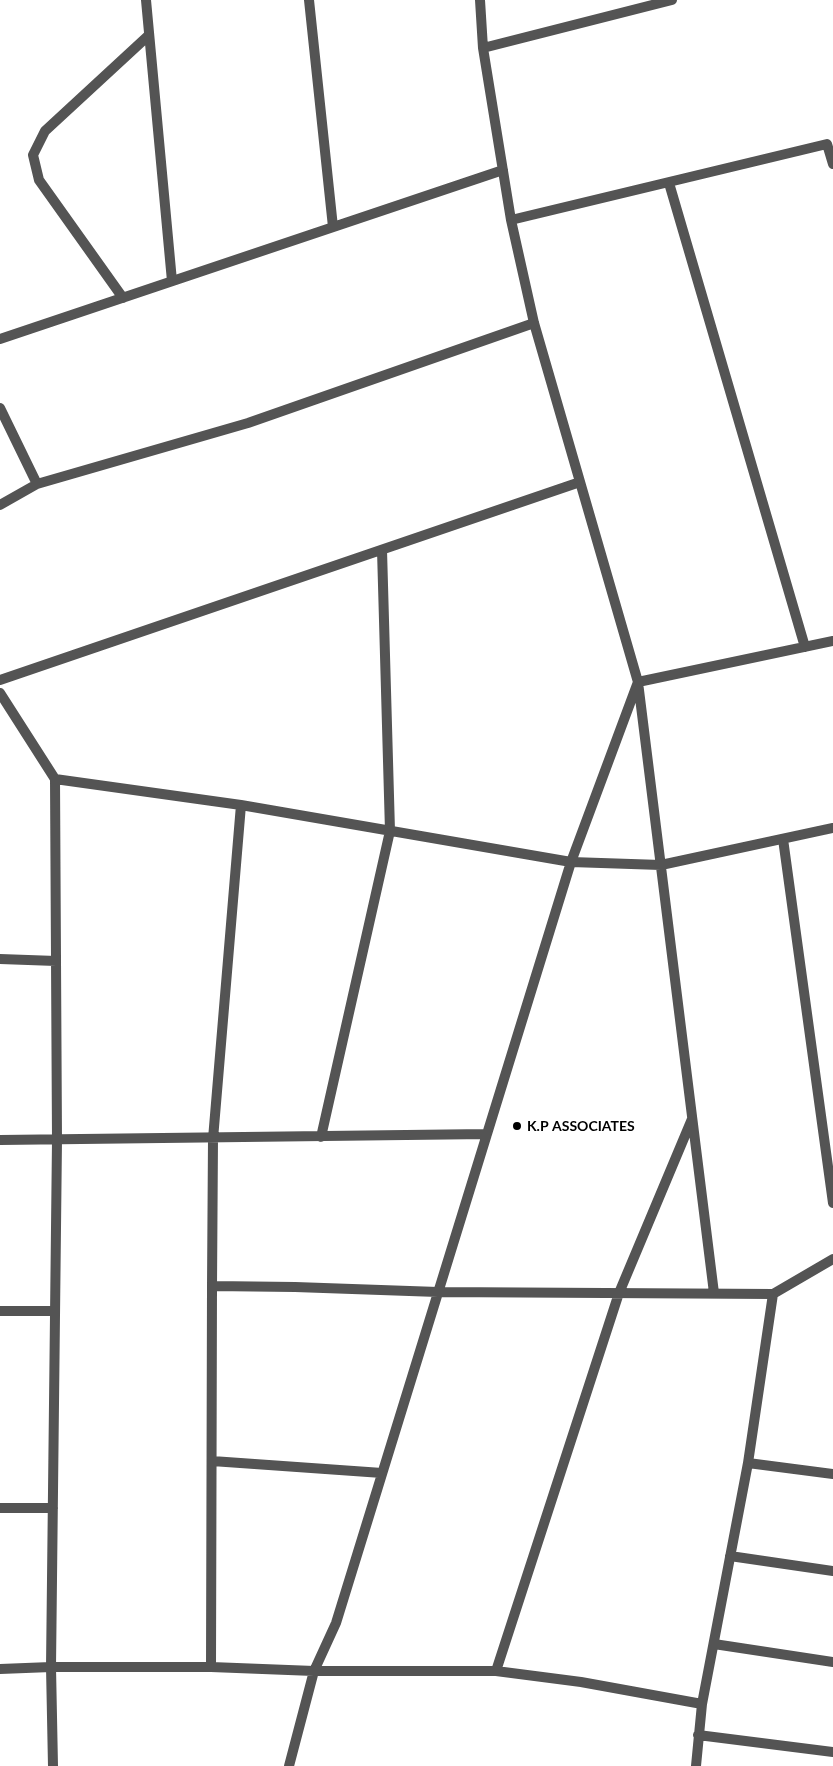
<!DOCTYPE html>
<html>
<head>
<meta charset="utf-8">
<style>
	body { margin:0 }
	canvas { display:block; background:#fff }
</style>
</head>
<body>
<canvas width="833" height="1766"></canvas>
<script>
const ctx = document.querySelector('canvas').getContext('2d');
ctx.lineJoin = 'round';
const toPath = rows => new Path2D(rows.map(r => 'M' + r).join(''));
function trace(path, color, width, dash) { ctx.strokeStyle = color; ctx.lineWidth = width; ctx.lineCap = dash ? 'butt' : 'round'; ctx.setLineDash(dash || []); ctx.stroke(path); }
function drawText(font, color, halo, rows, align = 'center') {
  ctx.font = font + ' Lato,sans-serif'; ctx.lineWidth = 4; ctx.setLineDash([]); ctx.textBaseline = 'middle'; ctx.strokeStyle = halo; ctx.fillStyle = color; for (const [text, x, y, turn = 0] of rows) {
    ctx.save(); ctx.translate(x, y); ctx.rotate((+turn || 0) * Math.PI / 180); ctx.textAlign = isNaN(turn) ? turn : align; if (halo) ctx.strokeText(text, 0, 0); ctx.fillText(text, 0, 0); ctx.restore();
  }
}
const minor = toPath([
	[146,0,172,281],
	[309,0,333,227],
	[480,0,483,48,672,0],
	[483,48,511,220,534,323,638,682,714,1293],
	[669,183,805,647],
	[511,220,827,144,833,164],
	[123,298,39,180,33,155,45,131,149,35],
	[0,339,503,170],
	[0,408,37,484],
	[0,505,37,484,248,423,534,323],
	[0,680,580,482],
	[0,693,55,779,241,805],
	[783,839,833,1203],
	[0,959,56,961],
	[321,1137,390,831,382,550],
	[0,1140,487,1134],
	[212,1286,213,1139,241,805,571,862,661,865,833,828],
	[0,1311,55,1311],
	[212,1461,382,1473],
	[748,1463,833,1474],
	[0,1508,53,1508],
	[730,1556,833,1571],
	[714,1644,833,1662],
	[0,1669,51,1667,211,1667],
	[496,1671,619,1293,692,1119],
	[702,1704,748,1463,773,1294],
	[698,1735,833,1752],
	[53,1766,51,1667,57,1140,55,779],
	[289,1766,314,1671,336,1623,571,862,638,682,833,641],
	[696,1766,702,1704,581,1682,496,1671,314,1671,211,1667,212,1286,295,1287,438,1292,773,1294,833,1259]
]);
const markers = [
	[517,1126,5,"#000"]
];
const poiNames = [
	["K.P ASSOCIATES",527,1126]
];
trace(minor, '#545454', 10);
for (const [x, y, r, color] of markers) { const dot = new Path2D(); dot.arc(x, y, r, 0, 2 * Math.PI); ctx.fillStyle = color; ctx.fill(dot); trace(dot, '#fff', 2); }
drawText('bold 14px', '#000', '#fff', poiNames, 'left');
</script>
</body>
</html>
